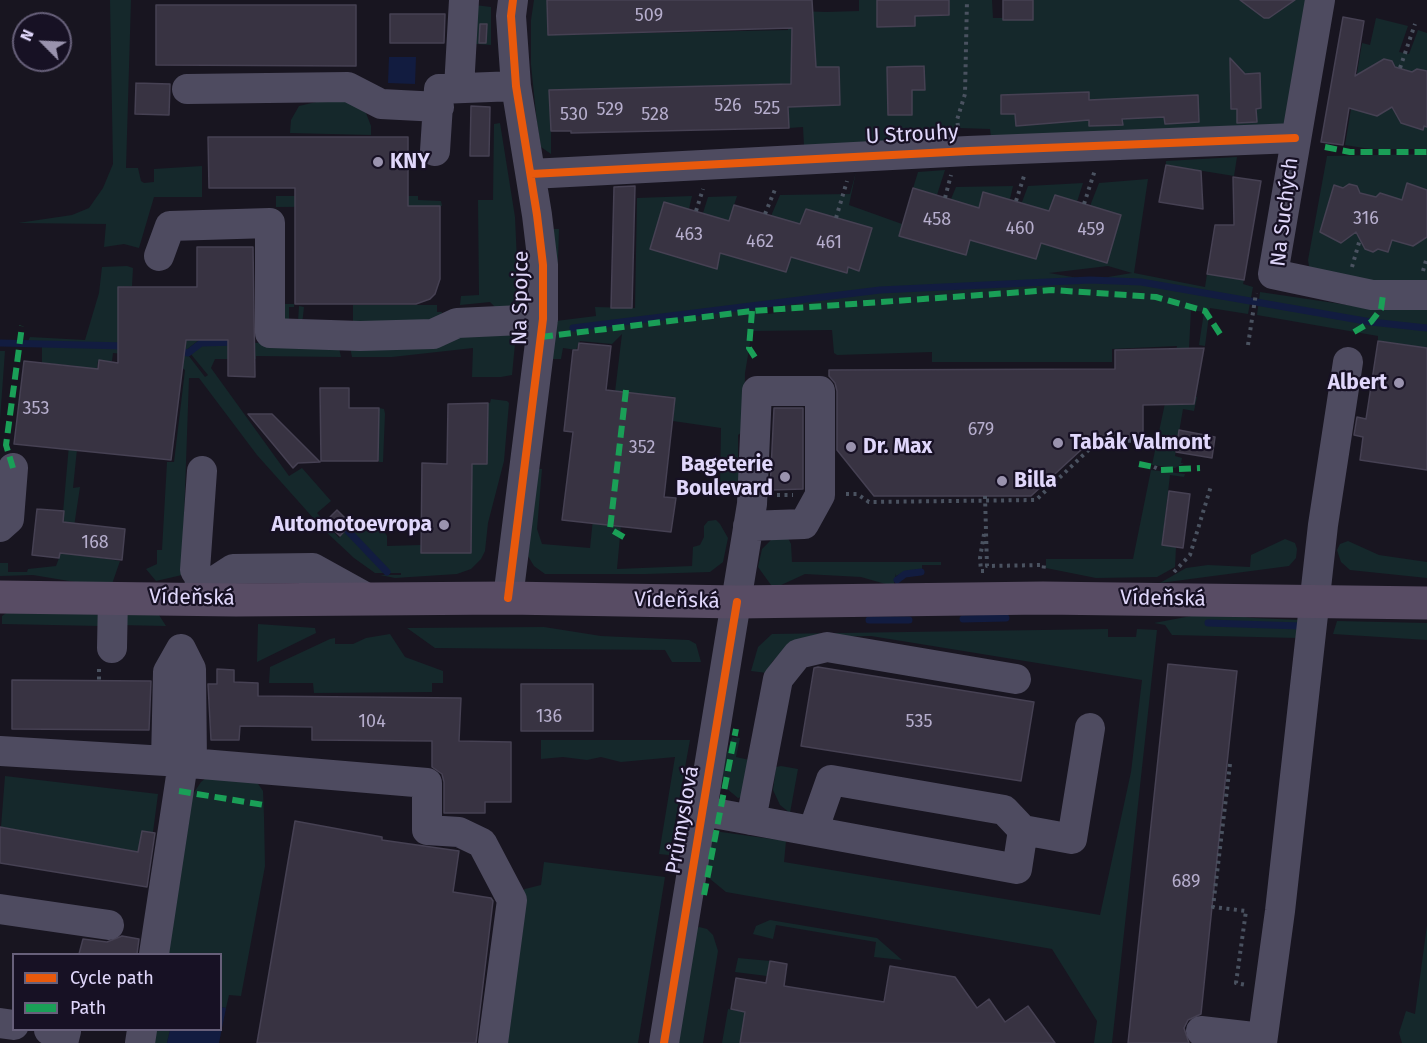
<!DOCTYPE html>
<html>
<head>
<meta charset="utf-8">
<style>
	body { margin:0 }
	#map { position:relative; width:1427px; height:1043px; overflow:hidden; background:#181520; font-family:"Fira Sans",sans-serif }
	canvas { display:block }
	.legend { position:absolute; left:12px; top:953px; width:210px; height:78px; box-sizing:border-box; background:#171124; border:2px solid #67607a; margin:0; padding:8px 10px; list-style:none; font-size:18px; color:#e0d7fb }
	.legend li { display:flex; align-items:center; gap:12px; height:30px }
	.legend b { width:30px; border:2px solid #67607a }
	.north { position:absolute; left:12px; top:12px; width:60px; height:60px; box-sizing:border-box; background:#171124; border:2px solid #67607a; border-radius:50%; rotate:294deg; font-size:16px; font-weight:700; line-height:24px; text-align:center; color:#e0d7fb }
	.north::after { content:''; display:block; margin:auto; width:21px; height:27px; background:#9a93ae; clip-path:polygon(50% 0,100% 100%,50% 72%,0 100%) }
</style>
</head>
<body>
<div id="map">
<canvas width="1427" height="1043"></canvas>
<ul class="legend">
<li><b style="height:8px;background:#e8590c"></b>Cycle path</li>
<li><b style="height:8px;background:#1a9f57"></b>Path</li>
</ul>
<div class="north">N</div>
</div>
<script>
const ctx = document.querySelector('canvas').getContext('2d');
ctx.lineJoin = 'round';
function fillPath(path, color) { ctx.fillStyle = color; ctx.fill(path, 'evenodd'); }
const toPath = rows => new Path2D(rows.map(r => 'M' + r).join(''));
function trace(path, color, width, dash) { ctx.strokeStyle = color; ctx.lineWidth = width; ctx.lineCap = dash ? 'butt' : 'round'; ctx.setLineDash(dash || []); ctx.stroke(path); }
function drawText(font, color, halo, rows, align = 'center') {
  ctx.font = font + ' "Fira Sans",sans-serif'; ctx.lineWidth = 4.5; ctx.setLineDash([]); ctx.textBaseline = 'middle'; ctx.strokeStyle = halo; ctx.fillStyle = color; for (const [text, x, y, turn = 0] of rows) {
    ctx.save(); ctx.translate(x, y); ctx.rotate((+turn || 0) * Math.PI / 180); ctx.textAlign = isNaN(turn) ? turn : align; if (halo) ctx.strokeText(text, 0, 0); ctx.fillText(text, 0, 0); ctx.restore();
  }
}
const green = toPath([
	[110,0,131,0,126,168,138,168,141,181,144,183,154,182,154,169,202,166,202,197,154,197,139,248,124,244,104,247,106,224,18,223,72,215,89,208,103,188,113,164],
	[534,0,547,0,548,35,788,30,788,0,799,11,826,12,859,11,859,0,992,0,993,18,1003,18,1004,20,1033,20,1033,0,1310,0,1286,124,991,137,990,129,960,128,948,129,948,140,804,146,803,127,789,128,788,84,551,90,551,154,541,147,537,123,531,65,531,20],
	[475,5,491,7,491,45,476,44],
	[1376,18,1408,26,1399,52,1409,54,1418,30,1427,33,1427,149,1370,149,1345,145,1362,43,1370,45],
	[349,102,366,113,371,126,371,135,290,133,291,120,299,106,316,102],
	[500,123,515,217,519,305,496,308,490,302,460,305,461,296,479,295,478,200,493,200,494,124],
	[1427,154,1427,284,1382,284,1316,272,1309,266,1308,260,1327,156],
	[1237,157,1234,176,1166,165,1166,161],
	[945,170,937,195,951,199,956,187,1013,186,1010,199,1022,202,1028,186,1083,183,1077,202,1090,206,1099,183,1148,179,1134,273,1205,287,1207,274,1244,280,1243,284,1253,287,1248,314,1210,308,1205,346,1199,345,1204,312,1191,310,1188,367,1177,394,1197,397,1194,411,1183,409,1175,456,1182,458,1181,463,1184,463,1175,468,1152,465,1177,346,1112,349,1112,362,932,362,932,352,837,355,834,353,832,330,752,331,745,373,744,431,738,435,738,471,744,475,741,488,720,487,721,428,673,421,675,397,633,393,617,569,692,566,693,547,700,545,704,537,704,526,708,521,716,520,720,524,728,538,723,562,710,572,646,574,545,574,534,566,528,556,537,469,542,469,537,529,542,544,590,548,606,392,615,392,622,334,612,344,580,341,576,350,563,348,561,359,552,359,551,229,559,229,556,321,596,316,595,307,635,308,637,198,692,196,689,209,703,213,708,197,737,196,734,205,771,216,780,195,850,194,856,172,849,205,902,224,918,172],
	[1108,266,1132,273,1090,280,1049,273],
	[782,302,784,312,768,314,768,304],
	[276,196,418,196,418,200,441,201,442,206,276,207],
	[127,266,133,268,132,286,118,287,120,341,199,340,185,351,205,377,208,375,190,353,200,345,516,333,512,375,501,377,472,377,473,348,392,357,352,357,350,347,339,348,341,357,256,356,256,359,215,359,211,368,289,476,302,468,331,501,317,513,339,538,357,517,382,527,387,536,387,546,421,545,421,553,471,553,472,464,488,403,490,403,491,399,507,401,509,403,504,461,488,523,485,551,481,559,471,569,457,574,395,578,380,575,401,575,401,573,375,573,354,558,323,529,257,455,199,378,189,378,182,575,156,581,146,569,157,564,157,550,162,550,167,462,174,462,185,370,168,358,113,353,112,361,98,361,88,431,79,430,73,488,80,487,70,553,120,561,112,584,81,583,33,575,0,576,0,563,8,563,8,572,27,572,28,569,56,566,59,558,76,366,42,363,42,347,25,347,30,337,85,340,99,293,102,267],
	[1260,292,1375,309,1427,310,1427,348,1378,341,1378,336,1257,315],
	[283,304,294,304,294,307,289,307,289,322,298,322,299,306,304,307,302,325,284,323],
	[353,305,437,305,437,312,442,312,439,322,353,321],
	[0,351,5,351,0,420],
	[379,408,384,409,385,414,383,462,379,462],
	[1151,470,1185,474,1184,477,1170,475,1162,545,1176,547,1175,567,1157,577,1096,578,1046,568,1046,559,1133,559],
	[788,538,791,544,792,562,941,562,941,565,922,565,922,569,907,571,896,576,896,573,894,584,889,585,861,577,805,574,779,586,771,585,758,567,762,549,772,539],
	[1285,539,1295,543,1297,549,1296,558,1289,566,1160,583,1186,568,1208,565,1250,567,1251,555],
	[1348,541,1379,555,1427,562,1427,578,1350,570,1341,562,1337,550,1340,544],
	[9,611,98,613,101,626,2,624,2,616],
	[1207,613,1254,618,1302,620,1298,638,1172,635,1165,625,1154,623],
	[120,614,159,615,166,626,119,625],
	[1337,621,1427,623,1427,640,1333,634],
	[258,624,315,628,316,633,257,662],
	[544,627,601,636,689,640,696,644,701,662,672,662,665,650,435,648,407,628],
	[1108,629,1108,637,1136,637,1137,629,1157,630,1112,1043,1094,1043,1097,1021,1052,949,726,892,709,878,705,870,714,831,786,841,784,862,1100,915,1131,772,1142,680,871,636,821,637,786,648,772,662,767,673,751,671,758,647,772,634],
	[390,634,405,657,443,671,443,683,432,683,432,692,314,693,313,683,269,683,270,667,330,639,335,638,335,644,353,644,366,638],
	[732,737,740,738,736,757,754,761,742,797,738,798,726,788,721,771],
	[541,740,690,740,669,855,659,854,675,757,621,762,601,757,587,760,563,757,541,759],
	[781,766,798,769,790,813,780,805,773,790,776,767],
	[212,773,254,778,263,791,264,817,265,866,241,996,229,995,226,1008,221,1007,220,954,163,954,189,800,201,782],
	[5,776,158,794,153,832,142,831,138,852,1,827],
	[544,862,665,877,638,1043,503,1043,516,896,525,889,541,885],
	[770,920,877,938,902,960,874,957,876,942,776,925,773,939,753,934,756,926],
	[1427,925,1427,1043,1402,1043,1399,1033,1406,1011,1415,1014],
	[699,927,707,929,713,935,718,951,703,1043,675,1043,692,930],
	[738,958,770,961,767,976,735,972],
	[728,1009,745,1012,741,1043,722,1043],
	[151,1030,170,1030,167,1043,149,1043]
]);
const water = toPath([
	[389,57,416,57,415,84,388,83],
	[221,1007,226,1008,219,1043,167,1043,170,1030,220,1030]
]);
const stream = toPath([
	[573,328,880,290,1090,280,1141,282,1371,322,1427,328],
	[0,343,126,346],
	[176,351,188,353,201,343,237,342],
	[347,530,387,572],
	[897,580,905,574,921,572],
	[963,619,1006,618],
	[869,620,909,620],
	[1208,623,1301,626]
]);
const building = toPath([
	[547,0,812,0,816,67,839,67,840,105,788,107,789,128,571,133,571,131,551,131,549,90,791,84,792,28,548,35,547,0],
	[877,0,949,0,949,15,915,16,915,26,877,27,877,0],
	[1003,0,1033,0,1033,20,1003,20,1003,0],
	[1240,0,1295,0,1269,18,1264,18,1240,0],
	[156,5,356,5,356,66,156,65,156,5],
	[390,14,445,14,444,43,390,43,390,14],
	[1343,17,1364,21,1355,76,1384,59,1392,61,1395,67,1412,72,1417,69,1427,71,1427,127,1424,126,1423,130,1401,123,1392,107,1377,116,1349,108,1343,145,1321,142,1343,17],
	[480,24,487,24,486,43,479,43,480,24],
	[1230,58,1245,74,1260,73,1261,108,1256,109,1257,122,1237,123,1237,109,1231,109,1230,58],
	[924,66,925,90,912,90,912,115,888,115,887,67,924,66],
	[136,83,170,84,169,115,135,114,136,83],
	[1089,92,1089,100,1198,95,1199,122,1165,124,1164,117,1122,119,1123,125,1089,126,1089,120,1016,126,1015,114,1001,114,1001,95,1089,92],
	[471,106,490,107,489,156,470,156,471,106],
	[208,137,408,137,408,206,440,206,440,279,435,294,430,299,416,304,295,304,295,188,209,188,208,137],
	[1166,165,1201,171,1203,209,1159,202,1166,165],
	[1233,177,1261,181,1244,280,1207,274,1215,225,1234,225,1233,177],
	[1407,183,1427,190,1427,237,1413,246,1392,240,1388,252,1378,249,1373,252,1365,249,1356,232,1341,243,1320,232,1334,185,1343,188,1349,184,1357,186,1360,193,1376,197,1380,193,1402,200,1407,183],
	[635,186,632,308,611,308,614,187,635,186],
	[913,188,979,208,983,192,1049,211,1055,195,1121,215,1107,263,1041,243,1036,259,970,240,966,255,899,236,913,188],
	[664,202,729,221,734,205,800,224,806,209,872,228,859,271,848,267,847,273,791,257,786,272,720,253,717,269,650,249,664,202],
	[197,247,253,247,255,377,228,376,228,340,186,340,171,460,14,444,24,361,98,369,99,360,118,363,118,287,197,287,197,247],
	[1378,341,1427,348,1427,470,1360,460,1363,437,1354,435,1357,417,1366,419,1378,341],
	[579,343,611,346,606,390,675,398,664,497,676,498,671,532,562,520,573,432,564,431,573,350,578,350,579,343],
	[1204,348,1194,404,1143,405,1143,438,1094,438,1031,496,874,496,837,450,837,391,835,383,829,376,829,370,1115,369,1115,350,1204,348],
	[320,388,349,388,349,408,379,408,378,461,321,461,320,388],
	[488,403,487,464,472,464,471,553,421,553,422,463,447,464,448,404,488,403],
	[774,408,803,408,803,489,770,490,774,408],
	[248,414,272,414,320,462,298,463,293,468,248,414],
	[1179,430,1215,437,1212,458,1176,452,1179,430],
	[1169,491,1190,494,1183,548,1162,545,1169,491],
	[37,509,64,511,63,522,125,529,122,560,60,553,59,558,32,555,37,509],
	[337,510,351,524,340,536,325,522,337,510],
	[1168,664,1237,671,1220,829,1201,1014,1188,1020,1184,1028,1189,1043,1128,1043,1168,664],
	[818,667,1034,702,1021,781,801,746,814,668,818,667],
	[217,669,234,670,234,682,258,683,258,696,461,698,459,741,511,742,511,802,485,802,485,813,444,813,444,782,442,774,432,767,432,741,312,740,312,727,240,726,239,740,211,740,208,684,217,684,217,669],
	[12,680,151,681,149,730,12,729,12,680],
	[521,684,593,684,593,731,521,731,521,684],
	[295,821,382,837,382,840,459,851,453,892,491,898,493,901,476,1043,257,1043,295,821],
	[0,827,138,852,142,831,155,833,147,887,0,863,0,827],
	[122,936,139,939,137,954,79,954,83,939,107,942,122,936],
	[770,961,787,964,784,986,884,1002,890,966,955,977,977,1008,989,999,1005,1022,1028,1006,1055,1043,740,1043,745,1012,731,1009,736,978,766,983,770,961]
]);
const path = toPath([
	[1400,68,1415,24],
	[958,126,957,120,965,94,967,0],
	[945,198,951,175],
	[1016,201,1025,173],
	[1084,204,1095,170],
	[696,211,703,189],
	[765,214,776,187],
	[836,218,847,181],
	[1352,267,1360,239],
	[1423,271,1427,257],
	[1248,345,1256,293],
	[1154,467,1161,470],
	[846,494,857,494,869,502,1036,500,1097,442,1149,440],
	[777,495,793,495],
	[985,496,987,566,1044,565,1043,573],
	[984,571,981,571,980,558,984,534],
	[1174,572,1190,555,1211,486],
	[99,669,99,680],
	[1230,764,1213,907,1246,911,1236,983,1246,985]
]);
const minor = toPath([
	[1320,0,1273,274,1372,295,1427,295],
	[459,88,464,0],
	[187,89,348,87,381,104,439,107],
	[435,151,439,89,516,86],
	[531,174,968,151,1295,138],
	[159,256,170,226,270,223,270,333,360,336,433,334,457,323,543,319],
	[202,471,195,570,206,587],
	[0,527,9,519,13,468],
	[190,597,233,569,313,568,369,599],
	[508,598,543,319,543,265,537,215,516,86,511,16,513,0],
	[112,648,113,597],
	[181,649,168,672,166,761,427,783,427,830,459,832,482,843,512,900,493,1043],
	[181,649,191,669,192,764],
	[0,751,166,761],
	[703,811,1017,869,1023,830,1072,839,1090,728],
	[751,820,778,679,798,654,827,647,1016,679],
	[813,831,831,780,1004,810,1023,830],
	[0,909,109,925],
	[154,954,183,763],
	[0,1023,14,1025],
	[49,1030,66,1031,63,1043],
	[1201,1031,1262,1038],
	[140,1043,142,1030],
	[664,1043,752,504,757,391,820,391,820,495,804,524,748,526],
	[1262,1043,1280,911,1323,525,1348,362]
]);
const major = toPath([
	[0,597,236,600,508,598,737,602,1043,598,1427,603]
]);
const quiet = toPath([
	[1325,147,1350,152,1427,152],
	[752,311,749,348,758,362],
	[1354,332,1371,322,1381,309,1383,295],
	[541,337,752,311,1052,290,1156,297,1205,311,1220,334],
	[626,390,610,529,627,539],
	[1139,464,1154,467],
	[13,468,6,445,22,326],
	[1161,470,1200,468],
	[179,791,264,805],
	[704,895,736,729]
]);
const cycleway = toPath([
	[531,174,968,151,1295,138],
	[508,598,543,319,543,265,537,215,516,86,511,16,513,0],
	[664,1043,737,602]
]);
const markers = [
	[378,162,6,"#9a93ae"],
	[1399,383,6,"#9a93ae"],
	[1058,443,6,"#9a93ae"],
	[851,447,6,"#9a93ae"],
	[785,477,6,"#9a93ae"],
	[1002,481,6,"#9a93ae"],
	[444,525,6,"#9a93ae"]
];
const numberNames = [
	["509",649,16],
	["526",728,106],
	["525",767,109],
	["529",610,110],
	["530",574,115],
	["528",655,115],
	["316",1366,219],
	["458",937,220],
	["460",1020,229],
	["459",1091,230],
	["463",689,235],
	["462",760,242],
	["461",829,243],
	["353",36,409],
	["679",981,430],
	["352",642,448],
	["168",95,543],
	["136",549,717],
	["104",372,722],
	["535",919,722],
	["689",1186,882]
];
const streetNames = [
	["U Strouhy",912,135,-3],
	["Na Suchých",1285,212,-83],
	["Na Spojce",521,298,-89],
	["Vídeňská",192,598,1],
	["Vídeňská",1163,599,1],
	["Vídeňská",677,601,1],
	["Průmyslová",683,820,-80]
];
const poiNames = [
	["KNY",390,162],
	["Albert",1387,383,"right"],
	["Tabák Valmont",1070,443],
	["Dr. Max",863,447],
	["Bageterie",773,465,"right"],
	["Boulevard",773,489,"right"],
	["Billa",1014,481],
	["Automotoevropa",432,525,"right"]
];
fillPath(green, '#15282b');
fillPath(water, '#121c40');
trace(stream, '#121c40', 7);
fillPath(building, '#383342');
trace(building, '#464153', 1.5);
trace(path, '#4a5260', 4, [3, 4.5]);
trace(minor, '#4e4b60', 30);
trace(major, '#584c64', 33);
trace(quiet, '#1a9f57', 6, [12, 6]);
trace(cycleway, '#e8590c', 8);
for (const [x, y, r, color] of markers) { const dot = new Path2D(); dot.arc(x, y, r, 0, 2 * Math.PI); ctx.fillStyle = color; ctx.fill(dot); trace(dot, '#171124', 2); }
drawText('18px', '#b6aecd', null, numberNames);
drawText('21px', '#e0d7fb', '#171124', streetNames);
drawText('bold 21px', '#e0d7fb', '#171124', poiNames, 'left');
</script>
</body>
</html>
